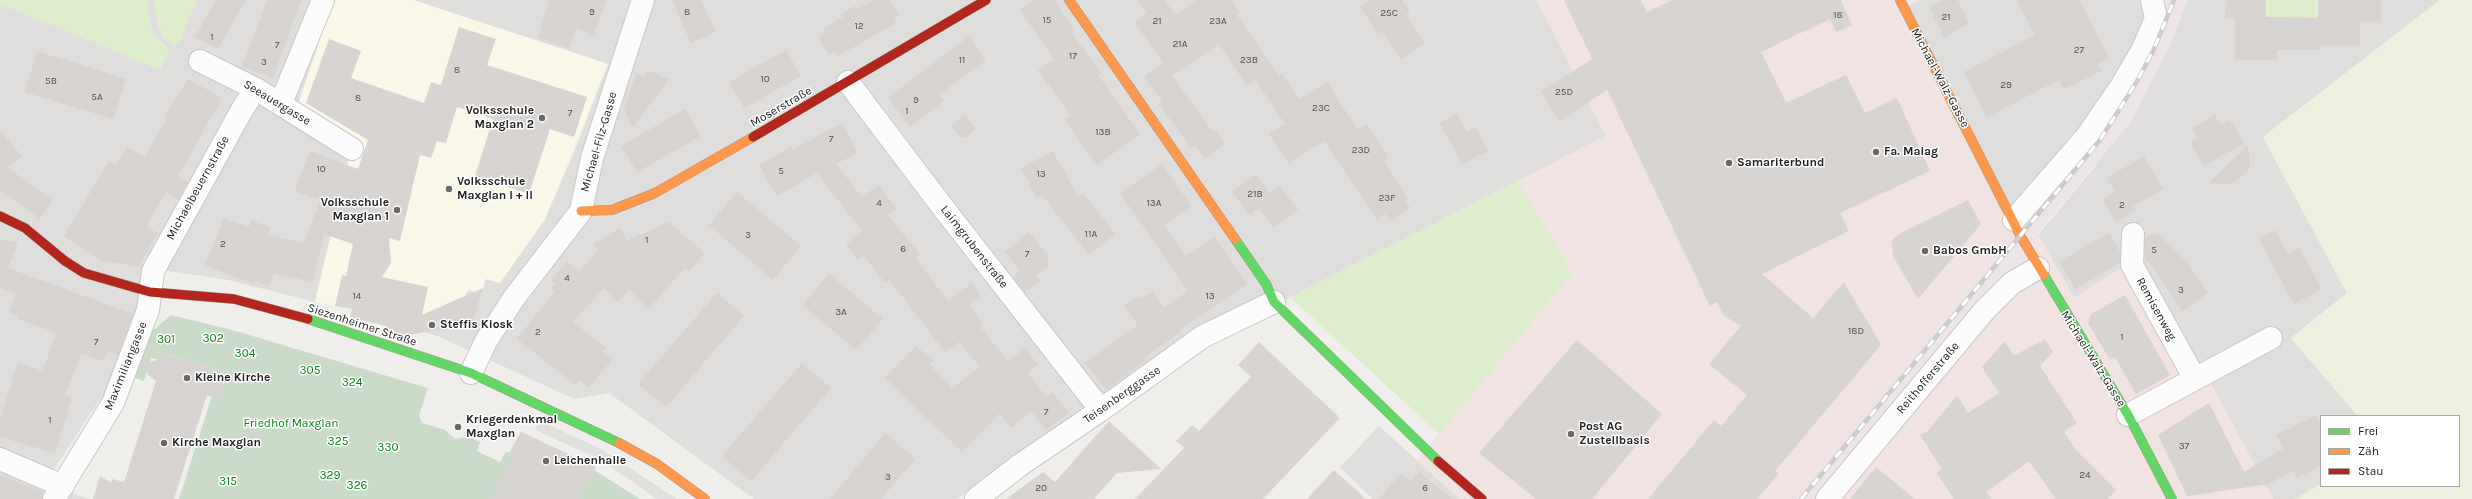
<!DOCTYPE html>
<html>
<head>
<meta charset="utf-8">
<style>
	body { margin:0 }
	#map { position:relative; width:2472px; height:499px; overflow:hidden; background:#f0eeeb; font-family:Karla,sans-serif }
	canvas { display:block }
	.legend { position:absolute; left:2320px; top:415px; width:140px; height:72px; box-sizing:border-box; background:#fff; border:1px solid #a7a7a7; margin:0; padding:5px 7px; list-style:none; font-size:12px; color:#222 }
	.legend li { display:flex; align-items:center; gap:8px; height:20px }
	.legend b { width:20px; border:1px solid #a7a7a7 }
</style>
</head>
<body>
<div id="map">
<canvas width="2472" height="499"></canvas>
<ul class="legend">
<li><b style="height:5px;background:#63d668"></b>Frei</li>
<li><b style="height:5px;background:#ff974d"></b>Zäh</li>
<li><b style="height:5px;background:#b3261e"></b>Stau</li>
</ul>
</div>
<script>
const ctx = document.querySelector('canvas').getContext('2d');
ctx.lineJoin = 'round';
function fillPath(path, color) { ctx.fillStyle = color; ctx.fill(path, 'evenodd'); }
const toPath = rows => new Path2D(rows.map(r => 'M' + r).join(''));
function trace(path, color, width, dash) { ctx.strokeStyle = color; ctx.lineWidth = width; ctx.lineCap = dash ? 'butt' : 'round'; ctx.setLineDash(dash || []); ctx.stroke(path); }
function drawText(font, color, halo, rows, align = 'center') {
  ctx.font = font + ' Karla,sans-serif'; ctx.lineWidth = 3; ctx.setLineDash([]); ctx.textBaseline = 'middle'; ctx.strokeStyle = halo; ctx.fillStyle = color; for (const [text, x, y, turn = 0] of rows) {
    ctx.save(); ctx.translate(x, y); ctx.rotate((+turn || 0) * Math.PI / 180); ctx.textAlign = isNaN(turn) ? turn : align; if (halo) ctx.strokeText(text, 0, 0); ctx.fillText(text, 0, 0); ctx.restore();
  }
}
const residential = toPath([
	[0,0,333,0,350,154,315,302,228,280,169,271,149,265,141,309,119,371,50,475,68,492,90,499,0,499],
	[413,0,1537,0,1606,136,1290,297,956,499,754,499,609,393,574,399,440,337,402,325,457,300,468,290,486,279,500,283,545,219,571,160,608,64],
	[1919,0,2165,0,2142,51,2014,220,1903,9],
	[2187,0,2440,0,2263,137,2347,293,2291,338,2358,416,2321,416,2321,484,2295,499,2273,499,2201,366,2192,361,2135,260,2074,298,2038,235,2093,169,2170,46],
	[1379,426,1460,499,1373,499,1340,467]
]);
const commercial = toPath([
	[1537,0,1919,0,1904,9,2014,220,2038,235,2074,298,2135,260,2192,361,2201,366,2273,499,1460,499,1417,460,1573,273,1518,181,1606,136]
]);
const industrial = toPath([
	[2166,0,2187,0,2170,46,2130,123,2019,256,2021,261,1819,499,1795,499,2007,242,2010,245,2056,188,2161,19]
]);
const education = toPath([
	[333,0,413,0,608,64,545,219,500,283,486,279,481,294,468,290,463,302,401,324,352,309,315,302,350,154,298,104]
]);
const farmland = toPath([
	[2440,0,2472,0,2472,499,2295,499,2321,484,2459,486,2459,416,2358,416,2291,338,2347,293,2263,137]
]);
const grass = toPath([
	[0,0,147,0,151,27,155,35,170,50,160,70,15,10,0,6],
	[154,0,197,0,181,40,174,47,164,39,158,26],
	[2266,0,2318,0,2318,18,2266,17],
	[1518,181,1573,273,1439,434,1290,297]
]);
const cemetery = toPath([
	[171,315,232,330,428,388,419,416,422,423,445,430,455,439,467,437,480,442,477,451,500,462,506,451,509,453,521,432,595,467,594,470,640,499,179,499,212,396,220,399,226,380,210,376,213,368,166,354,164,361,151,358,144,381,129,376,150,333]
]);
const parking = toPath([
	[539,420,603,450,677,499,657,499,601,460,535,430]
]);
const building = toPath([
	[216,0,246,0,218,49,195,37],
	[267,0,301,0,273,78,242,67],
	[549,0,606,0,594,35,576,28,569,48,538,38],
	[672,0,701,0,716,32,691,43],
	[874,0,890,0,899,15,893,18,896,23,838,56,835,51,829,55,818,37,825,33,823,29,843,17,841,14,855,6,857,9],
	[1034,0,1054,0,1074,30,1071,32,1101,73,1098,75,1140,134,1097,165,1065,120,1071,116,1038,70,1054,59,1020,10],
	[1138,0,1165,0,1175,15,1197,0,1231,0,1240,12,1236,14,1279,76,1282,74,1299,99,1327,82,1358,130,1367,124,1389,158,1384,161,1408,198,1405,200,1410,208,1389,221,1385,213,1377,219,1324,141,1288,163,1269,134,1285,124,1256,80,1247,86,1219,44,1172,76,1213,132,1215,130,1225,143,1205,159,1195,145,1191,148,1159,104,1162,101,1144,77,1163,62,1135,23,1147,13],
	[1370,0,1402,0,1410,11,1406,15,1425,43,1401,59,1382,31,1378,34,1360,7],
	[1564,0,1641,0,1647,12,1672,0,1841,0,1852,25,1836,32,1830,19,1761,52,1786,103,1846,75,1865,113,1897,98,1930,171,1840,213,1849,231,1762,274,1813,318,1844,282,1881,345,1775,471,1779,474,1757,499,1648,499,1714,420,1721,426,1747,395,1709,364,1741,326,1724,316,1717,302,1710,306,1607,90,1560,121,1541,92,1592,59],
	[1943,0,1958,0,1969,24,1944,37,1929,7],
	[2017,0,2079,0,2109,58,2098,64,2102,71,2064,89,2059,80,1987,117,1964,72,2035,35],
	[2226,0,2266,0,2266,17,2318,18,2318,0,2381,0,2381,21,2360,21,2360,45,2320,45,2320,50,2277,50,2277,60,2235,60,2235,19,2225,19],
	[459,27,496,39,487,65,587,97,574,137,550,129,529,194,475,176,493,119,457,107,446,143,437,141,431,158,420,155,400,241,389,238,391,263,382,277,428,287,422,315,483,288,474,318,444,331,443,329,402,336,385,331,390,329,386,328,387,326,350,317,352,309,335,306,342,275,346,276,353,244,324,234,313,282,274,273,269,286,255,280,254,284,205,265,224,218,249,227,251,220,271,228,268,235,304,243,320,200,295,191,310,151,358,169,368,140,306,103,329,39,361,51,351,78,424,103,431,82,441,85],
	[969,36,986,60,939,95,944,101,910,127,888,98],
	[786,50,801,76,744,108,729,82],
	[37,51,126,79,113,119,25,92],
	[647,70,669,79,633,127,624,110,636,74,645,76],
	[188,79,222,98,178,176,188,182,178,200,166,192,146,227,158,233,138,267,100,260,64,236,109,161,116,165,127,147,145,157,167,118,164,116],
	[685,109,701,136,637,172,621,146],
	[1457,114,1467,132,1476,127,1488,151,1462,164,1440,123],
	[964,115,976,129,967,137,961,137,951,126],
	[2215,115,2221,125,2230,120,2244,143,2204,166,2190,143,2198,138,2192,128],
	[842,123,858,153,836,164,862,197,878,185,896,208,887,215,920,254,915,258,948,301,972,283,981,296,969,305,983,324,980,327,1008,361,1025,348,1038,365,1028,373,1046,397,1052,392,1069,413,1046,430,1031,411,1011,428,1000,413,962,452,885,378,916,346,934,361,929,364,952,388,980,367,959,342,945,352,889,279,885,283,864,256,858,260,846,245,862,231,817,173,777,196,759,165,791,147,792,150],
	[0,131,22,156,8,168,53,200,40,219,0,190],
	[2248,146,2250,164,2248,171,2238,180,2229,184,2208,183],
	[1053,151,1078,197,1083,193,1115,234,1089,255,1042,195,1037,198,1021,168],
	[2144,156,2163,189,2132,207,2136,210,2116,222,2102,200,2115,192,2107,178],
	[1162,164,1191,206,1164,225,1186,256,1214,237,1247,284,1179,330,1181,332,1143,358,1145,361,1106,390,1085,363,1138,325,1124,306,1139,296,1141,299,1153,292,1164,308,1188,291,1120,193],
	[1256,174,1270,193,1280,186,1298,210,1273,227,1259,208,1250,215,1232,192],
	[737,192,801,246,773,280,709,225],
	[1968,200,1981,224,1918,299,1893,256,1892,240,1899,234],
	[668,222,705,253,689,271,685,268,649,308,629,290,618,302,604,288,573,322,606,348,603,352,612,360,589,387,580,380,576,385,517,339,555,291,552,288,555,284,551,280,567,262,579,272,598,251,593,244,620,228,627,241],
	[2275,230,2288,254,2299,248,2322,289,2294,304,2259,239],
	[1029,232,1049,257,1046,259,1050,265,1036,276,1040,281,1025,292,1013,277,1020,271,1005,252],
	[2109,233,2120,252,2120,263,2075,289,2059,262],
	[2151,234,2158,234,2189,265,2208,293,2182,311,2154,269,2145,259,2145,240],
	[0,239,18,243,8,268,133,314,118,355,107,351,103,361,81,354,65,395,72,398,55,453,0,437,0,419,18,362,42,371,57,333,17,319,19,315,9,312,16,293,0,288],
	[829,274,883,319,856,350,803,305],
	[717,293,744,316,666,407,638,384],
	[2125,295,2170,375,2136,394,2115,357,2110,360,2088,323,2091,314],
	[2045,339,2053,352,2040,366,2077,423,2064,431,2075,449,2116,490,2108,499,2056,499,2029,461,1986,492,1992,499,1954,499,1937,473,1942,469,1920,435,1928,431,1957,395,1968,413,1999,393,1982,367,2005,341,2014,356],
	[1577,340,1662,414,1592,499,1536,499,1479,453],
	[1259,342,1340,418,1263,499,1135,499,1184,448,1176,441,1192,425,1199,431,1251,377,1238,365],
	[165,354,213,368,210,376,226,380,220,399,207,395,174,499,93,499,100,476,111,483,112,479,124,482,156,381,148,375,145,363,164,358],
	[802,363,831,388,751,481,722,456],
	[2209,403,2244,472,2283,449,2276,435,2316,415,2321,425,2321,466,2297,478,2293,470,2269,484,2187,496,2158,435],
	[1109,421,1161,469,1117,473,1094,499,1006,499,1043,472,1055,482],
	[521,432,596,467,579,499,490,499,514,455,509,453],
	[885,433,915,459,881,499,830,499],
	[1876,467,1915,499,1850,499],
	[1334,470,1366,499,1307,499],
	[1419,472,1452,499,1379,499,1401,473,1411,482],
	[0,475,43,492,42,499,0,499]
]);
const street = toPath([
	[200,61,256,89,352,149],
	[848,82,941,205,1101,410],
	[281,103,323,0],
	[2014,220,2087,136,2120,88,2143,49,2156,18,2152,0],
	[2133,234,2132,265,2195,379],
	[471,373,486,341,514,298,581,211,592,158,643,0],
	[2128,415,2271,338],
	[0,459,63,486],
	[54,499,113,403,148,310,153,271,243,108,256,89],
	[976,499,1020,465,1101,410,1202,337,1274,302],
	[1827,499,1984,311,2012,283,2038,268]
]);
const fast = toPath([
	[1235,239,1266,284,1274,302,1438,461],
	[2044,275,2128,415,2172,499],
	[308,319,471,373,619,443]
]);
const slow = toPath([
	[1069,0,1235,239],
	[1900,0,2021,237,2044,275],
	[581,211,612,210,655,193,753,137],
	[619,443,657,464,705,499]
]);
const jam = toPath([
	[753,137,986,0],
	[0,216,25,228,65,261,84,273,150,292,234,299,308,319],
	[1438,461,1482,499]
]);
const rail = toPath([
	[1801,499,2100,140,2136,83,2154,49,2174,0]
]);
const markers = [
	[542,118,4,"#6a6968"],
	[1876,152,4,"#6a6968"],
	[1729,163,4,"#6a6968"],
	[449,189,4,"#6a6968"],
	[397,210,4,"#6a6968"],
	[1925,251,4,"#6a6968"],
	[432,325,4,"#6a6968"],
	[187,378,4,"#6a6968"],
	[458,427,4,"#6a6968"],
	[1571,434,4,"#6a6968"],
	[164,443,4,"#6a6968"],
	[546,461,4,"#6a6968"]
];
const numberNames = [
	["9",592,12],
	["8",687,12],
	["25C",1389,13],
	["18",1838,15],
	["21",1946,17],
	["15",1047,20],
	["21",1157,21],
	["23A",1218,21],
	["12",859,26],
	["1",212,37],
	["21A",1180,44],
	["7",277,45],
	["27",2079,50],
	["17",1073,56],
	["11",962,60],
	["23B",1249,60],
	["3",264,62],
	["8",457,70],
	["10",765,79],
	["5B",51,81],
	["29",2006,85],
	["25D",1564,92],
	["5A",97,97],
	["8",358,98],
	["9",916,100],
	["23C",1321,108],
	["1",907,111],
	["7",570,113],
	["13B",1103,132],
	["7",831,139],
	["23D",1361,150],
	["10",321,169],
	["5",781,171],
	["13",1041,174],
	["21B",1255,194],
	["23F",1387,198],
	["4",879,203],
	["13A",1154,203],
	["2",2122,205],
	["11A",1091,234],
	["3",748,235],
	["1",647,240],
	["2",223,244],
	["6",903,249],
	["5",2154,250],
	["7",1027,254],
	["4",567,278],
	["3",2181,290],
	["14",357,296],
	["13",1210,296],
	["3A",841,312],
	["18D",1856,331],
	["2",538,332],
	["1",2122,337],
	["7",96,342],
	["7",1046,412],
	["1",50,420],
	["37",2184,446],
	["24",2085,475],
	["3",888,477],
	["20",1041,488],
	["6",1425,488]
];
const streetNames = [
	["Michael-Walz-Gasse",1940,78,62],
	["Seeauergasse",277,103,31],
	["Moserstraße",781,107,-30],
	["Michael-Filz-Gasse",599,142,-74],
	["Michaelbeuernstraße",198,188,-61],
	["Laimgrubenstraße",974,247,52],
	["Remisenweg",2156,309,61],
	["Siezenheimer Straße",362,325,18],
	["Michael-Walz-Gasse",2093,359,58],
	["Maximiliangasse",126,366,-68],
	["Reithofferstraße",1928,378,-50],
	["Teisenberggasse",1122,395,-35]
];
const poiNames = [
	["Volksschule",534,111,"right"],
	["Maxglan 2",534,125,"right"],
	["Fa. Malag",1884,152],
	["Samariterbund",1737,163],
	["Volksschule",457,182],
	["Maxglan I + II",457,196],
	["Volksschule",389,203,"right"],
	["Maxglan 1",389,217,"right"],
	["Babos GmbH",1933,251],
	["Steffis Kiosk",440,325],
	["Kleine Kirche",195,378],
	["Kriegerdenkmal",466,420],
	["Maxglan",466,434],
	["Post AG",1579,427],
	["Zustellbasis",1579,441],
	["Kirche Maxglan",172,443],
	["Leichenhalle",554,461]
];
const parkNames = [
	["302",213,339],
	["301",166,340],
	["304",245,354],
	["305",310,371],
	["324",352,383],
	["Friedhof Maxglan",291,424],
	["325",338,442],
	["330",388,448],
	["329",330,476],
	["315",228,482],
	["326",357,486]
];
fillPath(residential, '#dfdedc');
fillPath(commercial, '#f1e3e1');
fillPath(industrial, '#ede4e9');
fillPath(education, '#f8f7e8');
fillPath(farmland, '#efefdf');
fillPath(grass, '#ddeccb');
fillPath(cemetery, '#cadbca');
fillPath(parking, '#e0dfde');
fillPath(building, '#d7d4d2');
trace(street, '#c9c8c7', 24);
trace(fast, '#999a82', 10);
trace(slow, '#999a82', 10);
trace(jam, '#999a82', 10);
trace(street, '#fdfcfc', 22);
trace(fast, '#63d668', 9);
trace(slow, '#ff974d', 9);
trace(jam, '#b3261e', 9);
trace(rail, '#ccc', 4.5);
trace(rail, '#fff', 3, [9]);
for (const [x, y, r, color] of markers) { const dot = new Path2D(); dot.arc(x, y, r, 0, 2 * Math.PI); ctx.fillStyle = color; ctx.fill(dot); trace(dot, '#fff', 1.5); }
drawText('10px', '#4f4e4e', null, numberNames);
drawText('12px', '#222', '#fff', streetNames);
drawText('bold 12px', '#222', '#fff', poiNames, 'left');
drawText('12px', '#0c8416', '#fff', parkNames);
</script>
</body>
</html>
